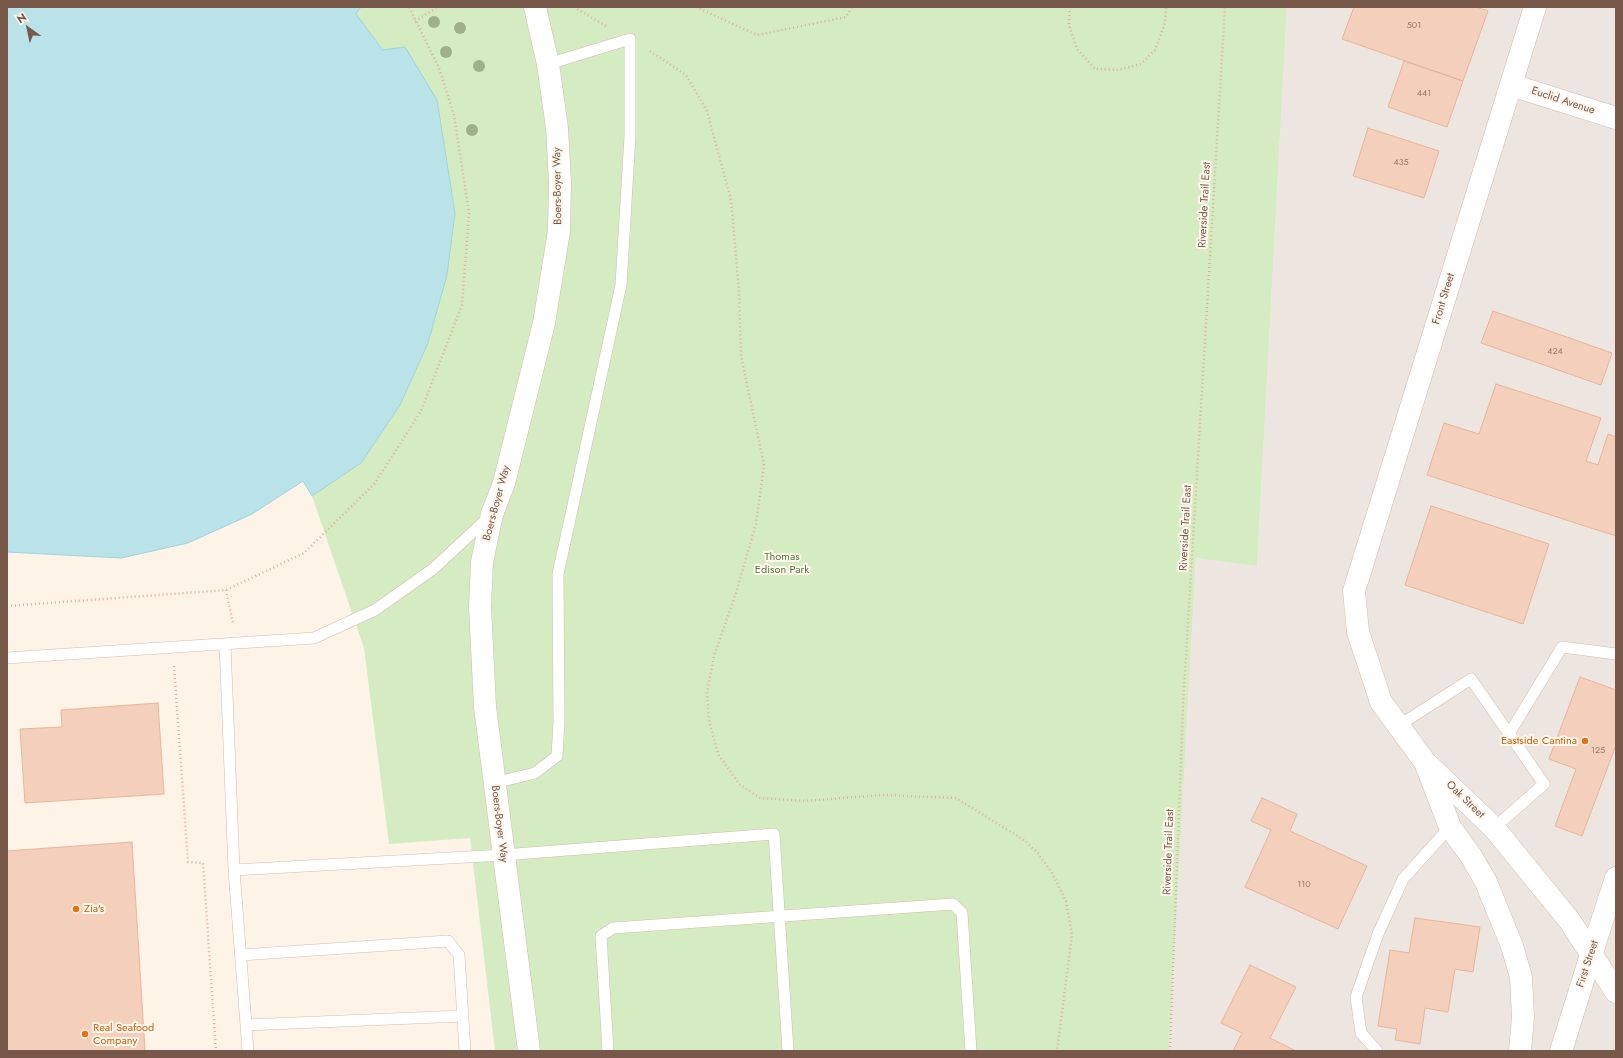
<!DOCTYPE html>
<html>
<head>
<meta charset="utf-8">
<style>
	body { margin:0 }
	#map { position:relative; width:1623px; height:1058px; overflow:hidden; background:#fdf3e6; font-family:Jost,sans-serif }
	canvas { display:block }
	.frame { position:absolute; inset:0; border:8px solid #785849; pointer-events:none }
	.north { position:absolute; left:8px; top:8px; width:40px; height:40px; -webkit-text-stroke:3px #fff7ed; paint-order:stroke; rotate:327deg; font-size:11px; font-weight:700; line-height:16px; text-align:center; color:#785849 }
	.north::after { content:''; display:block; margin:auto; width:14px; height:18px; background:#785849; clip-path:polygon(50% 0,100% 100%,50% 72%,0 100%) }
</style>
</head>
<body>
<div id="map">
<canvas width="1623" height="1058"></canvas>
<div class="frame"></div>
<div class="north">N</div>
</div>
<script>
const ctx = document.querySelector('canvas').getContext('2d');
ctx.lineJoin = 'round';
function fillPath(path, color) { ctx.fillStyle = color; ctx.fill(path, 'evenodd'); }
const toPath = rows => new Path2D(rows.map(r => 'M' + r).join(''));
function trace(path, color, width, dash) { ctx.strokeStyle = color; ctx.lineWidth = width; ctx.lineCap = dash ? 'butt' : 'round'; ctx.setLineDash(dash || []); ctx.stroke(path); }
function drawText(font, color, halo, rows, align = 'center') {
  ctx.font = font + ' Jost,sans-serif'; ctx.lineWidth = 4; ctx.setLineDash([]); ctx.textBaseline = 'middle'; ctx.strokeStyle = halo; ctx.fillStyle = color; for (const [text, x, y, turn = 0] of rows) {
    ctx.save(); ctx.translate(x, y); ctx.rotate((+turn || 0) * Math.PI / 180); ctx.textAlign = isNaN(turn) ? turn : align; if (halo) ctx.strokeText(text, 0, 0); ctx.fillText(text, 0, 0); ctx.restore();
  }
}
const industrial = toPath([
	[1287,7,1616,7,1616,1051,1169,1051,1196,558,1257,565]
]);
const green = toPath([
	[361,7,1287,7,1257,566,1196,558,1169,1051,495,1051,470,838,389,844,364,648,312,496,361,463,400,405,428,343,447,275,455,213,437,100,383,50,356,14]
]);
const water = toPath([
	[7,7,361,7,356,14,383,50,405,47,437,100,455,213,447,275,428,343,400,405,361,463,312,496,303,481,252,514,188,543,121,558,7,552,7,7]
]);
const building = toPath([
	[1354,7,1476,7,1488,11,1463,81,1342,39,1354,7],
	[1404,61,1463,81,1447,127,1388,107,1404,61],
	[1368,128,1439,151,1424,198,1353,176,1368,128],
	[1493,311,1612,353,1601,385,1481,343,1493,311],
	[1496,384,1601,418,1586,461,1598,465,1608,434,1616,437,1616,536,1427,475,1444,423,1479,434,1496,384],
	[1431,506,1549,544,1523,624,1405,585,1431,506],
	[1580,677,1616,690,1616,745,1582,836,1555,826,1576,769,1549,759,1580,677],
	[158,703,164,794,25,803,20,729,62,727,61,710,158,703],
	[1262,798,1297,814,1290,831,1367,866,1338,929,1245,887,1271,830,1251,821,1262,798],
	[132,842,145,1051,7,1051,7,851,132,842],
	[1415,918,1480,927,1473,972,1455,969,1448,1012,1425,1008,1420,1044,1395,1040,1397,1029,1378,1026,1390,950,1409,953,1415,918],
	[1250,965,1296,987,1270,1038,1296,1051,1233,1051,1242,1033,1221,1023,1250,965]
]);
const path = toPath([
	[574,7,606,26],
	[696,7,757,35,846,17,852,7],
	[1070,7,1069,25,1077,49,1095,69,1118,70,1141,64,1155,50,1165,23,1166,7],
	[415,21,438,7],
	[650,51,686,75,707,111,731,200,739,290,741,356,764,465,756,524,736,593,714,656,707,692,709,720,718,754,739,784,760,798,805,801,881,795,956,798,1024,840,1038,853,1052,873,1066,901,1072,935,1057,1051],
	[226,590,233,623],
	[7,606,226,590,304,553,375,483,421,411,462,305,469,213,454,115,439,68,409,7],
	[174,666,188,862,203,863,216,1051],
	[1170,1051,1183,706,1225,7]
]);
const service = toPath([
	[225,644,234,870,248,1051],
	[7,658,314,638,375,610,433,569,488,518],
	[1398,726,1471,679,1544,784,1494,828],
	[1509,734,1562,647,1616,654],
	[494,783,535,773,557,756,559,722,558,574,621,285,630,136,630,39,548,64],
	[234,870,503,855,774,834,788,1051],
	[241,955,448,941,459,955,465,1051],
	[246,1025,463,1016],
	[608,1051,601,936,613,928,953,904,962,913,971,1051],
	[1377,1051,1361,1033,1356,997,1378,934,1403,879,1450,827]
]);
const minor = toPath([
	[1511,85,1616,118],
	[1591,955,1616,878],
	[529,1051,485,707,480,607,482,562,492,514,504,483,544,323,559,231,560,182,557,128,548,64,535,7]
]);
const tertiary = toPath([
	[1425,762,1450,827,1471,856,1486,882,1512,946,1521,977,1523,1017,1520,1051],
	[1561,1051,1591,955]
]);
const secondary = toPath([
	[1535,7,1354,591,1358,632,1381,702,1425,762,1494,828,1569,920,1616,992]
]);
const trees = [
	[434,22],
	[460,28],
	[446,52],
	[479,66],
	[472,130]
];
const markers = [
	[1585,741,4,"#e8710a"],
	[76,909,4,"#e8710a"],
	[85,1034,4,"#e8710a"]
];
const numberNames = [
	["501",1414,26],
	["441",1424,94],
	["435",1401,163],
	["424",1555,352],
	["125",1598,751],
	["110",1304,885]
];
const streetNames = [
	["Euclid Avenue",1563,101,18],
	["Boers-Boyer Way",558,186,-91],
	["Riverside Trail East",1205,205,-87],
	["Front Street",1444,299,-73],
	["Boers-Boyer Way",497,503,-75],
	["Riverside Trail East",1186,528,-87],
	["Oak Street",1465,800,44],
	["Boers-Boyer Way",499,824,83],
	["Riverside Trail East",1169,852,-88],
	["First Street",1588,964,-72]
];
const parkNames = [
	["Thomas",782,557],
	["Edison Park",782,570]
];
const foodNames = [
	["Eastside Cantina",1577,741,"right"],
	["Zia's",84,909],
	["Real Seafood",93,1028],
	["Company",93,1041]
];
fillPath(industrial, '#ede6e0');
fillPath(green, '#d5ecc3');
fillPath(water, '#b9e3e8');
trace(water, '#9ed4da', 1);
fillPath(building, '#f4d0bc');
trace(building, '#e8b59b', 1);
trace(service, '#d2bcad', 12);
trace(minor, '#d2bcad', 23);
trace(tertiary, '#d2bcad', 23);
trace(secondary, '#d5bcab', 23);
trace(path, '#d9b39e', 2.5, [1, 3]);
trace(service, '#fff', 11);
trace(minor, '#fff', 22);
trace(tertiary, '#fff', 22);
trace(secondary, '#fff', 22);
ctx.fillStyle = '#9eb089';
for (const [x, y] of trees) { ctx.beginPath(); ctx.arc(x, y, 6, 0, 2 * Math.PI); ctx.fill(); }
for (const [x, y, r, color] of markers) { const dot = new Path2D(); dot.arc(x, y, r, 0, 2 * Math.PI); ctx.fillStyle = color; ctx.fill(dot); trace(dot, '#fff7ed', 1.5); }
drawText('9px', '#977666', null, numberNames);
drawText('11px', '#785849', '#fff7ed', streetNames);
drawText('11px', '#51793d', '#fff7ed', parkNames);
drawText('11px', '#c56008', '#fff7ed', foodNames, 'left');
</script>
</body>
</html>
